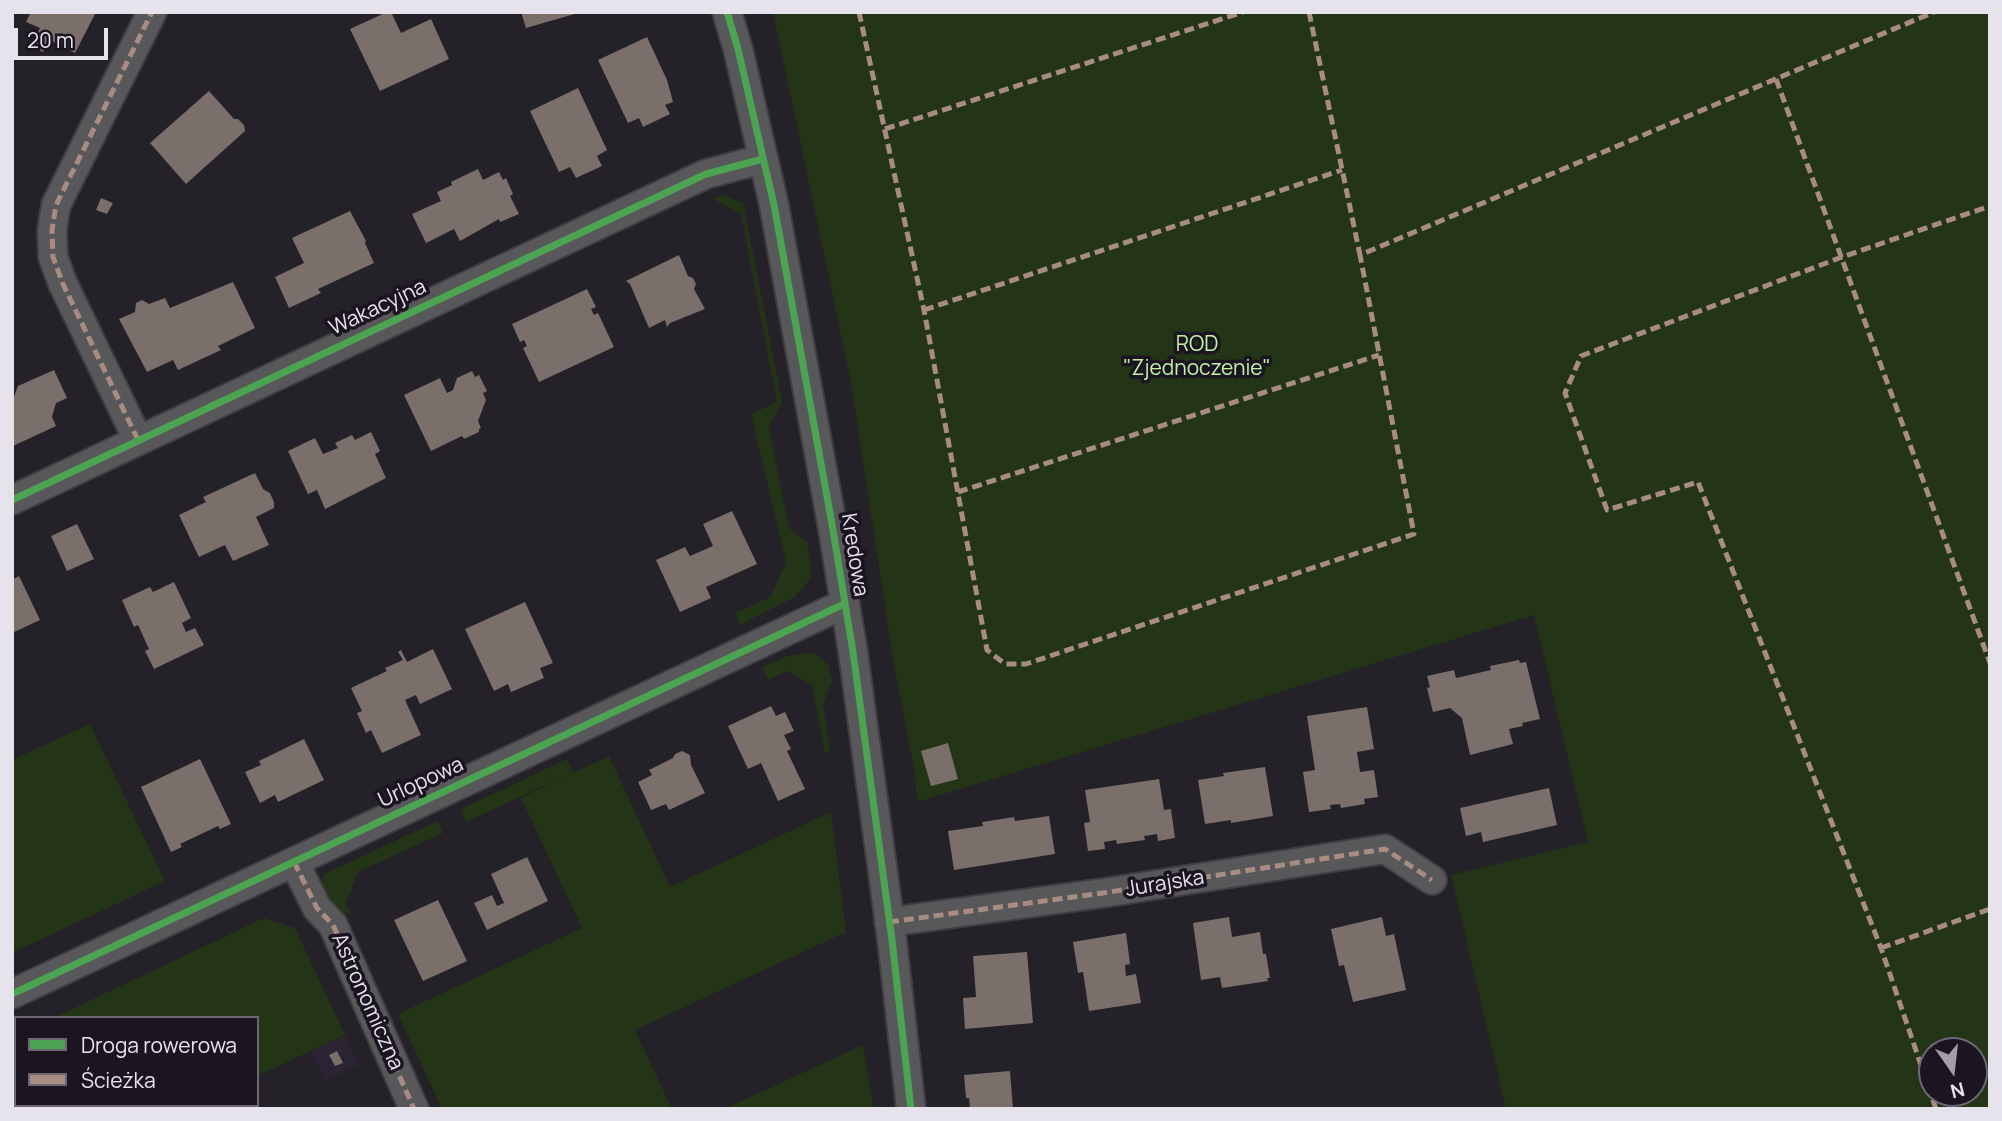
<!DOCTYPE html>
<html>
<head>
<meta charset="utf-8">
<style>
	body { margin:0 }
	#map { position:relative; width:2002px; height:1121px; overflow:hidden; background:#242128; font-family:Manrope,sans-serif }
	canvas { display:block }
	.frame { position:absolute; inset:0; border:14px solid #e7e3ec; pointer-events:none }
	.legend { position:absolute; left:14px; top:1016px; width:245px; height:91px; box-sizing:border-box; background:#1a1521; border:2px solid #6c6772; margin:0; padding:9px 12px; list-style:none; font-size:21px; color:#e7e3ec }
	.legend li { display:flex; align-items:center; gap:14px; height:35px }
	.legend b { width:35px; border:2px solid #6c6772 }
	.north { position:absolute; left:1918px; top:1037px; width:70px; height:70px; box-sizing:border-box; background:#1a1521; border:2px solid #6c6772; border-radius:50%; rotate:166deg; font-size:19px; font-weight:700; line-height:28px; text-align:center; color:#e7e3ec }
	.north::after { content:''; display:block; margin:auto; width:24px; height:32px; background:#a39fa7; clip-path:polygon(50% 0,100% 100%,50% 72%,0 100%) }
	.scale { position:absolute; left:14px; top:28px; width:94px; height:32px; box-sizing:border-box; border:4px solid #e7e3ec; border-top:0; padding-left:9px; font-size:21px; line-height:24px; white-space:nowrap; color:#e7e3ec; -webkit-text-stroke:5px #1a1521; paint-order:stroke }
</style>
</head>
<body>
<div id="map">
<canvas width="2002" height="1121"></canvas>
<div class="frame"></div>
<ul class="legend">
<li><b style="height:9px;background:#4ca352"></b>Droga rowerowa</li>
<li><b style="height:9px;background:#a88b81"></b>Ścieżka</li>
</ul>
<div class="north">N</div>
<div class="scale">20 m</div>
</div>
<script>
const ctx = document.querySelector('canvas').getContext('2d');
ctx.lineJoin = 'round';
function fillPath(path, color) { ctx.fillStyle = color; ctx.fill(path, 'evenodd'); }
const toPath = rows => new Path2D(rows.map(r => 'M' + r).join(''));
function trace(path, color, width, dash) { ctx.strokeStyle = color; ctx.lineWidth = width; ctx.lineCap = dash ? 'butt' : 'round'; ctx.setLineDash(dash || []); ctx.stroke(path); }
function drawText(font, color, halo, rows, align = 'center') {
  ctx.font = font + ' Manrope,sans-serif'; ctx.lineWidth = 7; ctx.setLineDash([]); ctx.textBaseline = 'middle'; ctx.strokeStyle = halo; ctx.fillStyle = color; for (const [text, x, y, turn = 0] of rows) {
    ctx.save(); ctx.translate(x, y); ctx.rotate((+turn || 0) * Math.PI / 180); ctx.textAlign = isNaN(turn) ? turn : align; if (halo) ctx.strokeText(text, 0, 0); ctx.fillText(text, 0, 0); ctx.restore();
  }
}
const built = toPath([
	[345,1036,359,1065,326,1081,311,1051]
]);
const green = toPath([
	[773,12,1990,12,1990,1109,1506,1109,1451,875,1588,842,1534,615,917,802,915,775,893,659,851,383],
	[1932,1051,1974,1051,1974,1093,1932,1093],
	[722,195,743,203,782,401,769,427,789,528,807,542,812,568,810,579,795,597,740,625,735,613,770,597,786,563,751,414,777,402,741,214,713,199],
	[806,653,818,655,828,665,832,680,823,705,830,751,825,752,812,685,787,671,768,680,762,667,787,656],
	[90,724,165,881,12,953,12,760],
	[609,756,670,887,831,812,846,932,635,1030,672,1109,442,1109,398,1014,582,928,521,798,572,773,466,822,461,809,567,759,573,773],
	[438,821,443,833,358,872,346,904,351,914,339,914,323,890,322,882,324,874],
	[264,918,295,928,345,1035,257,1076,257,1018,53,1018],
	[16,1036,16,1105,194,1105,187,1109,12,1109,12,1037],
	[863,1045,874,1109,724,1109]
]);
const building = toPath([
	[31,12,96,12,75,53,50,40,43,52,31,46,40,28,26,22],
	[387,12,391,12,401,33,431,19,449,59,380,91,350,29],
	[521,12,577,12,578,13,526,28],
	[647,37,667,80,673,102,665,105,670,114,643,127,639,118,628,123,598,60],
	[578,88,607,150,597,156,602,166,576,178,570,167,559,172,530,111],
	[209,91,234,119,238,119,244,125,245,131,186,184,150,143],
	[478,169,483,180,499,172,503,180,506,178,513,194,510,196,519,214,500,222,499,219,460,241,454,229,426,243,412,214,441,201,437,192,452,185,451,182],
	[101,198,113,203,107,214,96,210],
	[350,211,366,241,365,243,374,263,318,289,321,293,289,308,275,277,304,263,292,238],
	[679,255,688,276,693,278,696,284,694,289,705,309,670,323,667,327,665,320,649,328,630,284,626,281],
	[233,282,255,328,218,346,221,350,178,370,173,360,147,372,119,319,135,312,136,303,142,300,149,304,165,298,170,308],
	[587,289,596,307,591,309,594,315,598,313,614,347,539,382,523,348,527,346,524,340,520,342,512,324],
	[54,370,67,398,56,403,52,417,56,426,13,446,12,402,18,386],
	[472,371,475,377,479,375,487,391,483,393,486,400,478,421,481,428,479,429,479,432,464,439,462,436,431,451,404,395,440,378,447,393,453,390,457,378],
	[371,432,380,451,375,454,386,478,325,509,317,490,308,494,288,451,315,438,323,454,338,448,335,443,352,435,355,440],
	[255,473,263,489,270,493,274,502,274,508,256,517,269,545,233,561,225,545,199,557,179,515,206,502,203,497],
	[732,511,757,564,706,587,711,598,680,612,656,560,685,547,690,556,713,546,703,524],
	[77,524,94,559,67,571,51,536],
	[19,576,40,620,12,633,12,580],
	[174,582,191,618,182,623,186,632,195,628,204,645,154,669,145,651,149,649,138,625,134,627,122,600,150,587,153,592],
	[525,602,553,663,540,668,544,678,511,692,508,684,494,691,465,629],
	[433,649,452,689,420,704,416,695,405,700,421,735,382,753,371,730,366,733,357,713,362,711,351,688,387,671,385,668,403,660,398,652,401,650,407,662],
	[1519,660,1520,663,1526,662,1540,719,1522,723,1523,726,1509,729,1513,744,1470,755,1462,718,1450,708,1433,712,1427,688,1430,687,1427,676,1454,670,1456,678,1491,670,1490,666],
	[771,706,776,716,785,712,794,731,784,735,791,749,787,751,805,789,778,801,761,763,748,769,728,726],
	[1367,707,1374,749,1357,752,1360,772,1374,770,1378,797,1364,799,1365,804,1341,808,1340,804,1330,805,1331,809,1309,812,1303,772,1315,770,1307,716],
	[304,739,324,780,278,802,275,795,260,803,245,772,261,765,259,761],
	[948,743,958,779,931,786,921,751],
	[682,751,690,755,691,765,705,793,669,810,666,804,651,810,638,782,652,775,649,770,673,758,675,754],
	[200,759,231,824,220,829,218,826,180,844,182,847,171,852,141,787],
	[1265,767,1273,816,1231,823,1231,820,1205,824,1198,780,1224,776,1223,773],
	[1159,779,1164,810,1171,809,1175,838,1158,841,1157,834,1144,836,1145,840,1117,844,1116,840,1104,842,1105,849,1088,851,1084,823,1090,822,1085,790],
	[1549,788,1557,825,1483,842,1481,832,1466,836,1460,808],
	[1049,816,1055,854,954,870,948,831,983,826,982,822,1014,817,1015,821],
	[527,857,548,901,487,930,474,903,492,895,497,906,504,903,491,874],
	[438,900,467,961,423,981,394,920],
	[1229,917,1232,937,1260,932,1263,954,1266,954,1270,978,1267,978,1268,981,1222,988,1220,977,1201,980,1193,923],
	[1382,917,1386,936,1394,934,1406,990,1353,1002,1344,965,1339,966,1331,929],
	[1126,933,1130,964,1125,965,1126,976,1136,974,1141,1003,1089,1011,1083,972,1078,973,1073,942],
	[1027,952,1033,1023,965,1029,963,998,976,997,973,956],
	[337,1051,343,1063,335,1066,329,1055],
	[1010,1071,1013,1109,970,1109,969,1098,966,1098,964,1075]
]);
const street = toPath([
	[727,12,738,49,774,205,832,524,853,652,892,940,911,1109],
	[138,440,63,284,53,257,52,230,56,205,152,12],
	[12,500,706,174,763,159],
	[294,862,317,908,333,925,414,1109],
	[889,922,1103,893,1385,849,1432,880],
	[12,994,844,604]
]);
const quiet = toPath([
	[859,12,924,310,987,650,1005,664,1026,664,1414,534,1360,255],
	[1309,12,1360,255,1934,12],
	[1776,79,1990,663],
	[885,129,1243,12],
	[924,310,1342,170],
	[138,440,63,284,53,257,52,230,56,205,152,12],
	[958,492,1379,355],
	[294,862,317,908,333,925,414,1109],
	[889,922,1103,893,1385,849,1432,880],
	[1881,948,1990,909],
	[1936,1109,1881,948,1698,482,1607,510,1565,393,1581,356,1842,257,1990,206]
]);
const cycleway = toPath([
	[727,12,738,49,774,205,832,524,853,652,892,940,911,1109],
	[12,500,706,174,763,159],
	[12,994,844,604]
]);
const streetNames = [
	["Wakacyjna",378,308,-25],
	["Kredowa",854,555,81],
	["Urlopowa",421,783,-25],
	["Jurajska",1165,884,-9],
	["Astronomiczna",367,1002,66]
];
const parkNames = [
	["ROD",1197,345],
	["\"Zjednoczenie\"",1197,369]
];
fillPath(built, '#2b2434');
fillPath(green, '#233417');
fillPath(building, '#7a6f6b');
trace(street, '#3f3d43', 32);
trace(street, '#585759', 28);
trace(quiet, '#a88b81', 5, [10, 5]);
trace(cycleway, '#4ca352', 7);
drawText('21px', '#e7e3ec', '#1a1521', streetNames);
drawText('21px', '#c2efa4', '#1a1521', parkNames);
</script>
</body>
</html>
